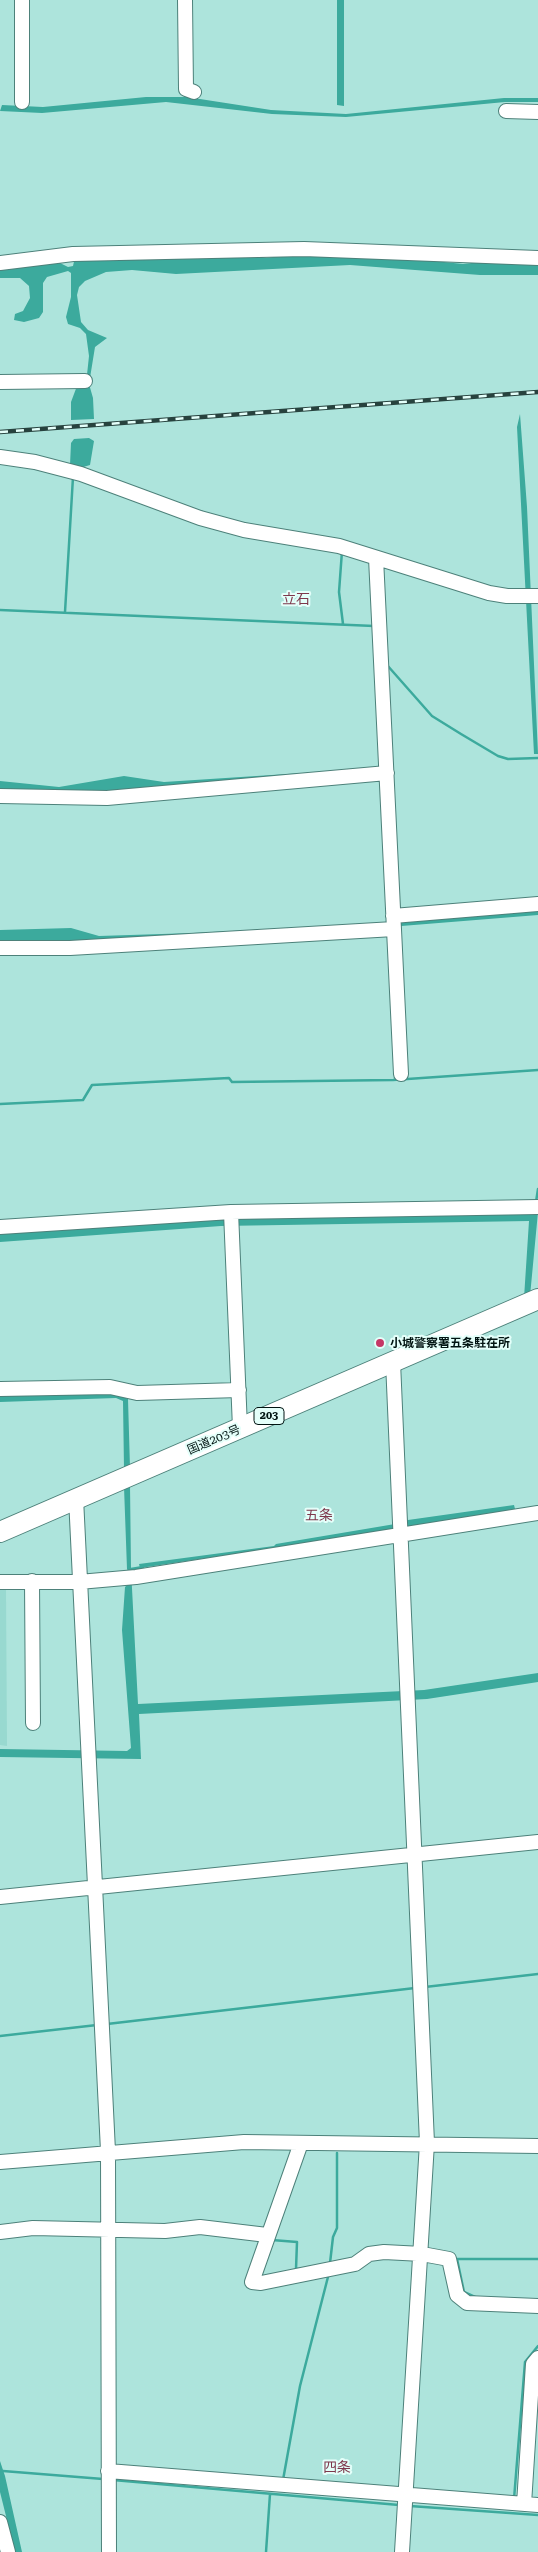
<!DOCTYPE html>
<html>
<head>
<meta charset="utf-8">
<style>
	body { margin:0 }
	canvas { display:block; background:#ade4dc }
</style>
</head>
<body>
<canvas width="538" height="2552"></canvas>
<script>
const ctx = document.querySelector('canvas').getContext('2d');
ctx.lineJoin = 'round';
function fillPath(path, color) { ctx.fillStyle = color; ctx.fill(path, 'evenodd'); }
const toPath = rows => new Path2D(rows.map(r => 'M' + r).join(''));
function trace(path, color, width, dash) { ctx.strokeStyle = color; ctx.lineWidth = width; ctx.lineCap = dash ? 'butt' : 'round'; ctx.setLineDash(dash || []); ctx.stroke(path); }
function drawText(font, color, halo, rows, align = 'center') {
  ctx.font = font + ' "Roboto Serif","Noto Sans JP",serif'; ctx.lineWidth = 4; ctx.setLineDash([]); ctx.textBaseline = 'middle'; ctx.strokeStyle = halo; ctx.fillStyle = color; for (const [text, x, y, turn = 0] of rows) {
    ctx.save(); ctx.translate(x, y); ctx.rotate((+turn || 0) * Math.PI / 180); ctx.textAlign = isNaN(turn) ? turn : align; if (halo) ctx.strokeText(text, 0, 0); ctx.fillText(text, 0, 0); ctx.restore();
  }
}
const built = toPath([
	[0,1586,6,1586,7,1746,0,1745]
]);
const water = toPath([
	[337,0,344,0,344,106,337,105],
	[146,97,187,97,271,110,346,114,504,98,538,98,538,102,505,102,346,117,272,114,166,102,42,113,0,111,2,105,43,107],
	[302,253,386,256,463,264,489,261,538,262,538,275,480,275,350,265,176,274,132,270,106,272,85,281,79,287,77,295,81,322,88,330,107,338,95,347,89,384,93,398,94,419,71,420,71,402,77,386,86,384,89,356,86,334,80,328,68,324,66,317,71,297,71,273,68,271,47,277,43,283,43,312,39,318,24,322,14,320,15,314,23,311,30,298,29,286,20,278,0,278,0,270,60,263,68,267,73,266,75,257,258,256,266,258],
	[520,414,527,507,538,754,534,754,517,427],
	[89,438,94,441,90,465,80,468,70,465,71,443,74,439],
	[364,769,104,793,0,789,0,781,59,787,124,776,164,782],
	[538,911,538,915,389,927,0,944,0,930,71,928,99,936,193,933,389,923],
	[538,1212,530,1296,524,1298,529,1221,221,1226,0,1242,0,1233,224,1218],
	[0,1395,118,1395,128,1399,130,1468,124,1469,123,1401,116,1398,0,1402],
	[130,1485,131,1569,138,1704,424,1690,538,1673,538,1682,427,1699,139,1714,141,1759,0,1757,0,1749,127,1751,131,1748,122,1630,125,1587,128,1584,129,1573,127,1569,124,1487],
	[514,1505,515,1509,395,1530,140,1568,139,1564,274,1546,276,1544,401,1523,408,1520],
	[0,2461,5,2476,22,2552,15,2552,0,2492]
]);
const stream = toPath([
	[342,551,339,592,343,624],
	[0,610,374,626],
	[65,612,73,477],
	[387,665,432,716,461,734,498,756,508,759,538,758],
	[0,1104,83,1100,92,1085,229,1078,232,1082,393,1080,538,1070],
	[536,1202,538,1189],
	[131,1569,143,1567],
	[425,1987,538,1974],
	[107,2024,415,1988],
	[0,2036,97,2025],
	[272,2240,297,2242,296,2269,299,2269],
	[330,2263,333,2237,337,2228,337,2153],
	[475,2297,464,2292,457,2259,538,2259],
	[3,2471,103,2479],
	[113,2480,399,2505],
	[283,2480,300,2386,329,2273],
	[514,2499,525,2362,538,2346],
	[410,2506,538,2515],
	[266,2552,270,2494]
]);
const minor = toPath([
	[22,0,22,102],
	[185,0,186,89,194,92],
	[506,111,538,112],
	[0,263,73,254,304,249,538,258],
	[0,382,85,381],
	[0,457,35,462,81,474,200,518,244,530,339,546,489,593,507,596,538,596],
	[376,558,401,1074],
	[0,796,107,798,387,773],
	[393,916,538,904],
	[0,948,70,948,394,929],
	[231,1212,240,1428],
	[0,1227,231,1212,538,1207],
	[393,1362,427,2143,402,2552],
	[0,1389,110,1387,137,1393,239,1390],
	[76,1498,108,2151,109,2552],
	[32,1581,33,1723],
	[0,1582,79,1582,136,1577,538,1513],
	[0,1897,538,1842],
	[301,2143,252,2282,261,2283,355,2264,369,2254,384,2252,422,2254,449,2259,457,2295,467,2303,538,2306],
	[0,2162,244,2142,538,2146],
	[0,2232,33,2228,165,2231,200,2227,267,2235],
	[108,2471,538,2505],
	[524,2504,533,2364,538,2358],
	[0,2522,8,2552]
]);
const highway = toPath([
	[0,1532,538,1299]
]);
const rail = toPath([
	[0,432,538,392]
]);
const markers = [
	[380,1343,5,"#c53867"]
];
const shields = [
	[269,1416,30]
];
const shieldNames = [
	["203",269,1416]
];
const poiNames = [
	["小城警察署五条駐在所",390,1343]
];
const streetNames = [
	["国道203号",214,1440,-23]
];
const neighbourhoodNames = [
	["立石",296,600],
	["五条",319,1516],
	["四条",337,2468]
];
fillPath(built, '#98d9d0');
fillPath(water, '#3caa9d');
trace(stream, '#3caa9d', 2.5);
trace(minor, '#4d817a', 16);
trace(highway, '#4d817a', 22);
trace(minor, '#fff', 14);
trace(highway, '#fff', 20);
trace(rail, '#27423e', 4.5);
trace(rail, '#e4fffa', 2.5, [8]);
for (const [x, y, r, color] of markers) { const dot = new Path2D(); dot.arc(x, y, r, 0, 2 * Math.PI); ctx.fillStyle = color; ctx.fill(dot); trace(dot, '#e4fffa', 2); }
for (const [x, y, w] of shields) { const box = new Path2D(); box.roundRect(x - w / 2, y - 8.5, w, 17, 4); ctx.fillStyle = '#e4fffa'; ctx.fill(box); trace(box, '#011412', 1); }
drawText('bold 11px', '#011412', null, shieldNames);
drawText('bold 12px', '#011412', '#e4fffa', poiNames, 'left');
drawText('12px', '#011412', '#e4fffa', streetNames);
drawText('14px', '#7e374b', '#e4fffa', neighbourhoodNames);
</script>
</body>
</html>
